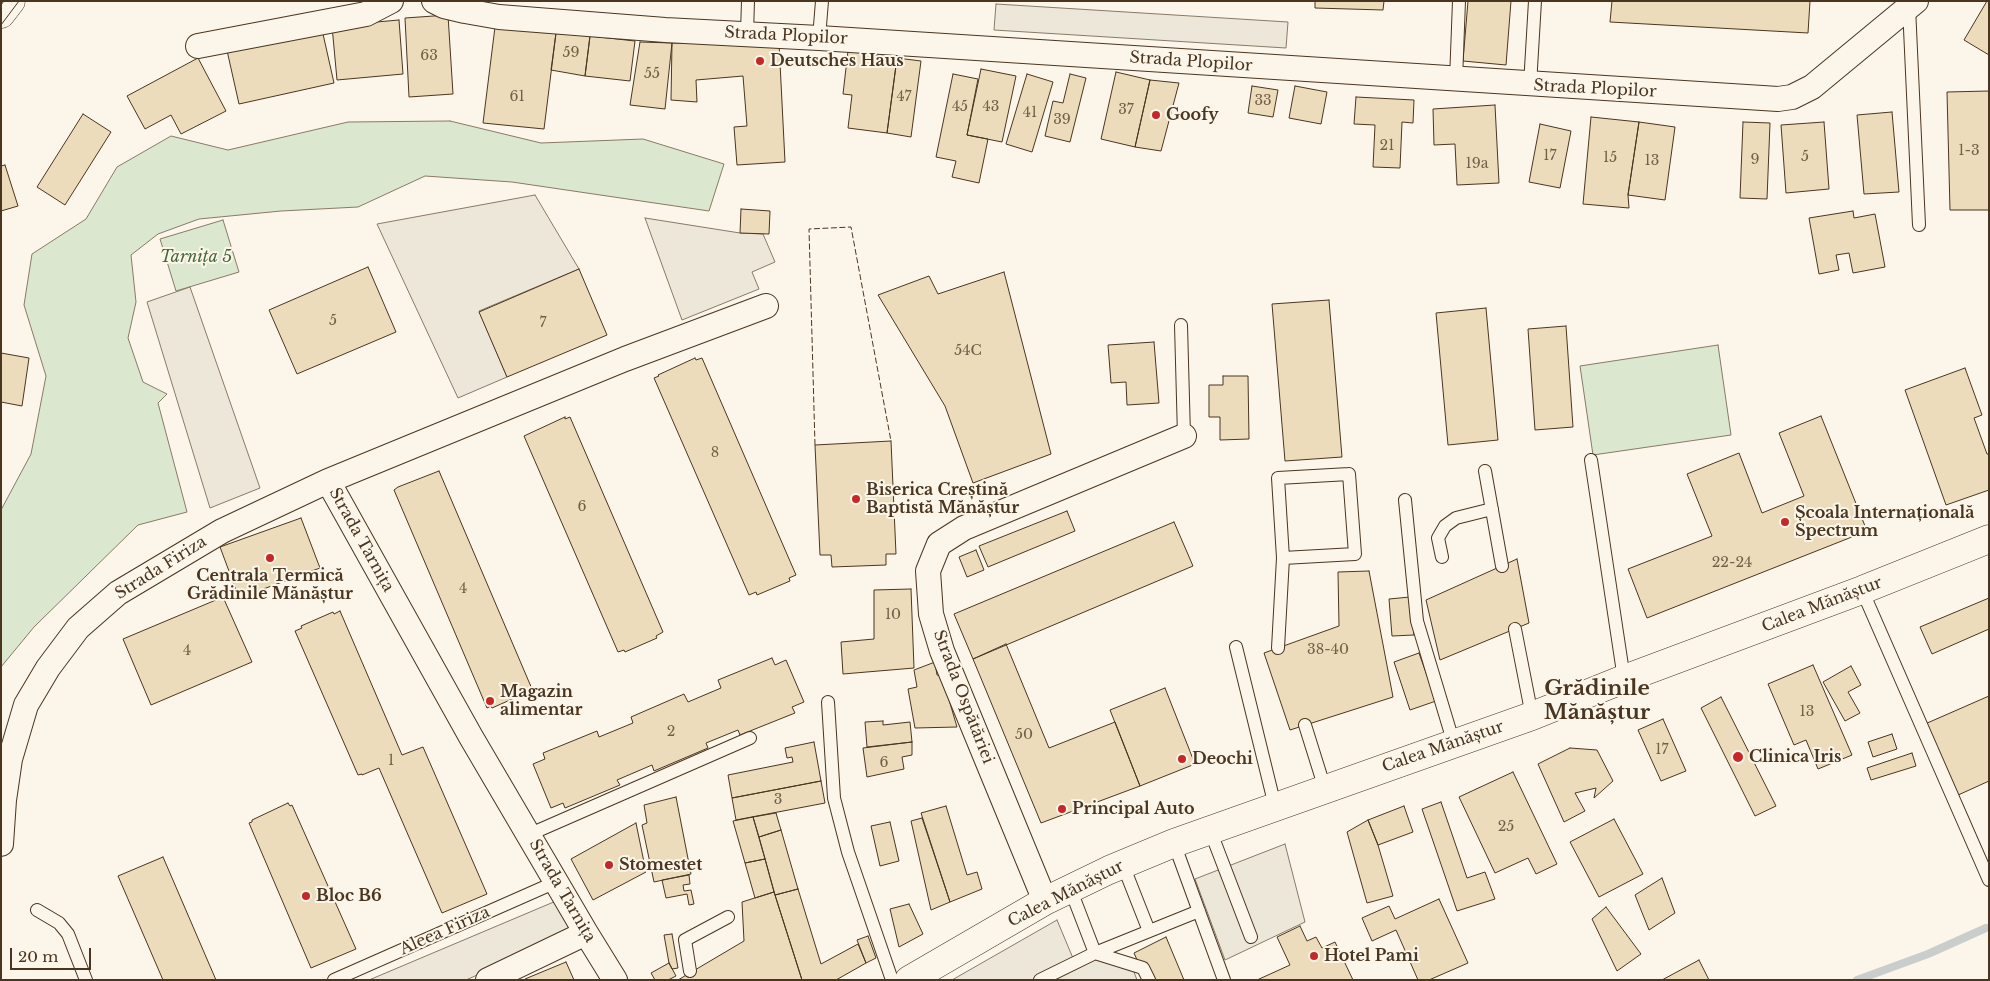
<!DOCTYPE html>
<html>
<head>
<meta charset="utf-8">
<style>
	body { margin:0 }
	#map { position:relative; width:1990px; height:981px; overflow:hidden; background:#fbf6e9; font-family:"Libre Baskerville",serif }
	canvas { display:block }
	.frame { position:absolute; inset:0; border:2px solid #4a3520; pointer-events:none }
	.scale { position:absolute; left:10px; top:948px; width:81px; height:22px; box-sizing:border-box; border:2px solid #4a3520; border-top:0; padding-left:6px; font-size:15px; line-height:18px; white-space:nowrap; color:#4a3520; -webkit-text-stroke:4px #fbf6e9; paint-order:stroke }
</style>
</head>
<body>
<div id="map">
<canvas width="1990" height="981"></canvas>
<div class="frame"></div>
<div class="scale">20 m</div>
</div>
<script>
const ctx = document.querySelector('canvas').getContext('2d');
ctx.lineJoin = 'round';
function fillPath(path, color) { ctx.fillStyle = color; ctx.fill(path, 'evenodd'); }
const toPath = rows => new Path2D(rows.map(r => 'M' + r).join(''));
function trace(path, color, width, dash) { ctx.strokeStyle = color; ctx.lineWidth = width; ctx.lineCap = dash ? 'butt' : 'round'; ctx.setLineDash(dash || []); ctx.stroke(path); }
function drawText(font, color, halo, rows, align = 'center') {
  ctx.font = font + ' "Libre Baskerville",serif'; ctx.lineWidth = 4; ctx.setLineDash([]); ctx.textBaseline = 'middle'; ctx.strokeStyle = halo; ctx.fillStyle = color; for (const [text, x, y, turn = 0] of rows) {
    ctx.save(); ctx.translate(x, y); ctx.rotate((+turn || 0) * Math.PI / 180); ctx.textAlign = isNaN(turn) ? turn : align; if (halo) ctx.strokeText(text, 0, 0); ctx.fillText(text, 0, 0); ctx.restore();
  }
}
const green = toPath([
	[450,121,541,143,643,139,724,164,709,211,512,182,425,176,358,207,281,211,199,219,158,234,131,255,136,302,128,338,143,382,167,394,158,403,187,512,138,525,34,627,1,667,1,510,31,454,46,376,24,305,32,254,86,219,117,167,171,136,228,150,348,122,450,121],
	[223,220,239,272,176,291,160,239,223,220],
	[1718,345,1731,435,1593,455,1580,366,1718,345]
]);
const parking = toPath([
	[996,4,1288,22,1286,48,994,30,996,4],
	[535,195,579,269,479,311,507,377,458,398,377,224,535,195],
	[645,218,740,233,763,234,775,262,752,272,759,289,682,320,645,218],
	[190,287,260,488,210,508,147,302,190,287],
	[1285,844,1305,922,1225,960,1195,879,1285,844],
	[556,901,571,933,466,980,369,980,556,901],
	[1057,920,1075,963,1095,953,1131,964,1137,980,952,980,1057,920]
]);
const stream = toPath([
	[1857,980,1928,954,1986,928]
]);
const building = toPath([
	[1315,1,1384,1,1383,10,1315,8,1315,1],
	[1468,1,1511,1,1506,65,1463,61,1468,1],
	[1612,1,1810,1,1808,33,1610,22,1612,1],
	[1987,1,1989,1,1989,55,1964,40,1987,1],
	[448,15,453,94,409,97,405,18,448,15],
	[399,20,403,74,337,80,332,26,399,20],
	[321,25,334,83,239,104,226,46,321,25],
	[495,27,556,33,544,129,483,123,495,27],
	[556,33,590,36,585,76,551,70,556,33],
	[590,36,635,41,630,81,585,76,590,36],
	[640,42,672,43,665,109,630,105,640,42],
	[672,43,779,43,785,162,737,165,734,127,747,126,743,76,696,80,697,102,671,100,672,43],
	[848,51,897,58,887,133,848,128,852,95,843,94,848,51],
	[198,58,226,111,181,134,171,115,145,129,127,96,198,58],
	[897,58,921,61,911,137,887,133,897,58],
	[981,69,1016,76,1002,142,967,135,981,69],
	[1116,72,1150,80,1135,147,1101,139,1116,72],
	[953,74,978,79,967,135,988,139,979,183,952,177,956,161,936,157,953,74],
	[1027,74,1053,82,1032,152,1006,144,1027,74],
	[1070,74,1086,78,1070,142,1045,136,1053,101,1063,103,1070,74],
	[1150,80,1179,83,1161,151,1135,147,1150,80],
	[1252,86,1278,90,1273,117,1248,113,1252,86],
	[1295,86,1327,92,1321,124,1289,118,1295,86],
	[1989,91,1989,210,1950,210,1947,92,1989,91],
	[1356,97,1414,100,1413,123,1402,122,1400,168,1373,167,1375,125,1354,124,1356,97],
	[1495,105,1499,183,1457,185,1455,144,1434,145,1433,109,1495,105],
	[1892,112,1899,192,1864,194,1857,115,1892,112],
	[83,114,111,132,65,205,37,187,83,114],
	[1591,117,1639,122,1628,195,1629,208,1583,204,1591,117],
	[1639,122,1675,127,1665,200,1628,195,1639,122],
	[1743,122,1770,123,1767,199,1740,198,1743,122],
	[1824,122,1829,189,1786,193,1781,125,1824,122],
	[1540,124,1571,131,1560,188,1529,182,1540,124],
	[5,165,18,206,1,211,1,166,5,165],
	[741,209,770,211,769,234,740,233,741,209],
	[1853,211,1854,218,1875,214,1885,267,1853,273,1849,253,1836,255,1839,270,1819,274,1809,218,1853,211],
	[368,267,396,332,297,374,269,310,368,267],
	[579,269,607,335,507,377,479,312,579,269],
	[1004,272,1051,454,973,483,945,406,878,295,929,276,938,294,1004,272],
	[1329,300,1342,457,1285,461,1272,304,1329,300],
	[1486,308,1498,440,1448,445,1436,313,1486,308],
	[1566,326,1573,427,1535,430,1528,329,1566,326],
	[1154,342,1159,403,1127,405,1126,382,1111,383,1108,345,1154,342],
	[1,353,29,358,22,406,1,402,1,353],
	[695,358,696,360,702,358,796,575,789,578,790,581,757,595,756,592,749,595,654,378,659,376,658,375,695,358],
	[1965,368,1982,415,1974,418,1987,454,1989,454,1989,490,1946,505,1905,390,1965,368],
	[1223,376,1248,376,1249,439,1220,440,1220,417,1209,417,1209,385,1223,385,1223,376],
	[1821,416,1867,531,1647,618,1628,569,1712,536,1687,474,1739,453,1762,513,1804,496,1779,433,1821,416],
	[565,417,565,419,570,417,663,632,656,636,657,638,625,652,624,650,618,652,524,436,565,417],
	[891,441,896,554,886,554,886,565,832,567,831,555,820,555,815,445,891,441],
	[439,471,532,689,528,692,492,708,491,706,487,708,394,490,398,487,439,471],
	[1067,511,1075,531,988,567,979,546,1067,511],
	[301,518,320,568,239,598,220,547,301,518],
	[1174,522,1193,566,973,659,954,614,1174,522],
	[976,550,984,570,967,577,959,557,976,550],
	[1517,559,1529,623,1440,660,1426,600,1517,559],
	[1369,571,1393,697,1290,730,1264,653,1339,626,1338,572,1369,571],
	[911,589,914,668,843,674,841,642,874,639,874,590,911,589],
	[223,597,252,662,151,705,123,639,223,597],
	[1410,597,1414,635,1392,636,1389,599,1410,597],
	[1989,598,1989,629,1932,654,1920,627,1989,598],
	[340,611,402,755,423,747,487,894,442,913,379,768,362,775,362,774,358,775,295,631,302,628,301,626,333,612,334,614,340,611],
	[1006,644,1049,748,1115,722,1140,786,1041,823,973,659,1006,644],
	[1419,653,1436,701,1410,710,1394,662,1419,653],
	[772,658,775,665,786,660,804,702,792,707,795,713,740,735,738,730,706,743,708,748,654,771,652,765,617,780,620,785,565,808,563,803,551,808,533,764,545,759,543,753,597,731,599,737,633,723,631,717,684,694,688,702,721,688,718,680,772,658],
	[935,662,937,675,942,676,957,727,915,728,908,689,917,687,914,670,935,662],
	[1813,665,1852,755,1818,769,1806,740,1794,745,1768,684,1813,665],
	[1851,666,1861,685,1848,692,1860,713,1845,721,1823,682,1851,666],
	[1165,688,1195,764,1140,786,1110,710,1165,688],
	[1989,696,1989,781,1956,796,1925,724,1989,696],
	[1721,697,1776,806,1755,816,1701,708,1721,697],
	[1663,719,1686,771,1661,781,1638,730,1663,719],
	[883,721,883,725,910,722,912,742,867,747,865,722,883,721],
	[1892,734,1897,749,1873,757,1868,742,1892,734],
	[814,742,821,781,732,798,728,775,793,762,792,757,787,758,785,748,814,742],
	[912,742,912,755,902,757,904,769,867,777,863,748,912,742],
	[1570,748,1597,750,1613,781,1594,798,1596,788,1575,793,1585,811,1564,822,1538,764,1570,748],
	[1912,753,1916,766,1871,780,1867,768,1912,753],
	[1513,772,1557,864,1536,874,1528,858,1495,873,1459,797,1513,772],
	[821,781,825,803,736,820,732,798,821,781],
	[676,797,691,874,654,882,642,825,647,823,644,805,676,797],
	[1441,802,1467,878,1485,872,1495,899,1457,911,1422,809,1441,802],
	[288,803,290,806,292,805,356,949,311,968,249,823,252,822,252,820,288,803],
	[946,806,967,875,977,872,982,889,950,902,921,813,946,806],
	[1404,806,1413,832,1378,845,1368,820,1404,806],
	[776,813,781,830,759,837,753,817,776,813],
	[753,817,765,859,745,863,733,821,753,817],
	[922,818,950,902,931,910,911,821,922,818],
	[1614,819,1643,874,1599,897,1570,842,1614,819],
	[1368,820,1378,845,1393,896,1367,903,1347,832,1368,820],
	[890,822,899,861,880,866,871,826,890,822],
	[636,823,646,872,593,900,571,859,636,823],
	[781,830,798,889,775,895,759,837,781,830],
	[163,857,216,980,163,980,118,876,163,857],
	[765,859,774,892,755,898,745,863,765,859],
	[689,875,690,884,683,885,684,891,691,890,694,904,689,905,687,894,666,898,662,880,689,875],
	[1662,878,1675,913,1649,930,1635,895,1662,878],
	[798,889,821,964,858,944,866,963,836,980,802,980,775,895,798,889],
	[774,892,802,980,678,980,744,941,742,902,774,892],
	[1439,899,1468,963,1429,980,1418,980,1396,930,1372,941,1362,918,1389,906,1395,919,1439,899],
	[909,904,923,934,899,947,890,909,909,904],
	[1606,907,1641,954,1617,971,1592,919,1606,907],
	[1300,926,1307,941,1316,937,1322,948,1335,942,1353,980,1257,980,1290,965,1277,937,1300,926],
	[672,934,678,968,672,969,669,963,664,935,672,934],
	[868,936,876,958,866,963,857,940,868,936],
	[1166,937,1184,980,1146,980,1134,953,1166,937],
	[1699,960,1709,980,1662,980,1699,960],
	[566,962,574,980,525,980,525,979,566,962],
	[669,963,676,976,668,980,655,980,651,973,669,963]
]);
const service = toPath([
	[1909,7,1919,225],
	[747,33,748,1],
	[819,38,822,1],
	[1456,80,1459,1],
	[1530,85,1535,1],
	[1181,325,1184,436],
	[1591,460,1624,679],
	[1485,471,1502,566],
	[1349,474,1355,554,1283,558,1278,478,1349,474],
	[1405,500,1417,621,1454,744],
	[1442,557,1438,538,1445,526,1456,518,1492,509],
	[1862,590,1989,880],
	[1515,629,1532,716],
	[1236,647,1275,806],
	[1278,648,1283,558],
	[828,702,834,798,848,852,892,980],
	[1305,725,1325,789],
	[1210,830,1251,937],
	[528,835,750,738],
	[1174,843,1224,980],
	[1123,865,1149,931],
	[1070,888,1095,953],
	[37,910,59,923,68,934,86,980],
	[1095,953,1143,968,1149,980],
	[690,971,685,940,728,917],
	[334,980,556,882],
	[1040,980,1095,953,1199,911]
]);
const minor = toPath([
	[434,1,444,6,465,11,499,17,665,30,819,38,1778,99,1792,97,1812,87,1916,1],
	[198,46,366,14,391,1],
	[1,844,4,800,10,759,26,705,48,668,78,628,118,593,222,531,328,481],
	[1045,901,942,651,931,614,928,571,939,544,964,528,1184,436],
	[488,980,586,933],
	[615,980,586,933,471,737,328,481,625,359,766,306]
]);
const secondary = toPath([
	[1,14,11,1]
]);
const primary = toPath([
	[909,980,1045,901,1109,870,1174,843,1532,716,1624,679,1862,590,1989,539]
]);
const tram = toPath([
	[1,5,4,1],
	[1,25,19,1]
]);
const fence = toPath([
	[815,445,809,229,851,227,891,441]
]);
const markers = [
	[760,61,5,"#c62828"],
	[1156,115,5,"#c62828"],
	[856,499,5,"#c62828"],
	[1785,522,5,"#c62828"],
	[270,558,5,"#c62828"],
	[490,701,5,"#c62828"],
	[1738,757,6,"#c62828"],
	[1182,759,5,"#c62828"],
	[1062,809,5,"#c62828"],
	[609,865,5,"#c62828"],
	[306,896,5,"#c62828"],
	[1314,956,5,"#c62828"]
];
const numberNames = [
	["59",571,53],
	["63",429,56],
	["55",652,74],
	["61",517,97],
	["47",904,97],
	["33",1263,101],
	["45",960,107],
	["43",991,107],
	["37",1126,110],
	["41",1030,113],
	["39",1062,120],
	["21",1387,146],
	["1-3",1969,151],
	["17",1550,156],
	["5",1805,157],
	["15",1610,158],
	["9",1755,160],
	["13",1652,161],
	["19a",1477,164],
	["5",333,321],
	["7",543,323],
	["54C",968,351],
	["8",715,453],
	["6",582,507],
	["22-24",1732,563],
	["4",463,589],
	["10",893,615],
	["38-40",1328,650],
	["4",187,651],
	["13",1807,712],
	["2",671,732],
	["50",1024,735],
	["17",1662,750],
	["1",391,761],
	["6",884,763],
	["3",778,800],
	["25",1506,827]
];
const streetNames = [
	["Strada Plopilor",786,36,3],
	["Strada Plopilor",1191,62,4],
	["Strada Plopilor",1595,89,3],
	["Strada Tarnița",361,540,61],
	["Strada Firiza",161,568,-32],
	["Calea Mănăștur",1822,605,-21],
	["Strada Ospătăriei",963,697,69],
	["Calea Mănăștur",1443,747,-19],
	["Strada Tarnița",562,891,60],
	["Calea Mănăștur",1066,894,-27],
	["Aleea Firiza",445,931,-24]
];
const poiNames = [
	["Deutsches Haus",770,61],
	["Goofy",1166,115],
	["Biserica Creștină",866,490],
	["Baptistă Mănăștur",866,508],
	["Școala Internațională",1795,513],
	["Spectrum",1795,531],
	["Centrala Termică",270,576,"center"],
	["Grădinile Mănăștur",270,594,"center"],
	["Magazin",500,692],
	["alimentar",500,710],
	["Clinica Iris",1749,757],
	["Deochi",1192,759],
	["Principal Auto",1072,809],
	["Stomestet",619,865],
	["Bloc B6",316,896],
	["Hotel Pami",1324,956]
];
const parkNames = [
	["Tarnița 5",196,257]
];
const districtNames = [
	["Grădinile",1597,689],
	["Mănăștur",1597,713]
];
fillPath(green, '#dce7d0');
trace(green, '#887966', 1);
fillPath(parking, '#ede7d9');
trace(parking, '#887966', 1);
trace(stream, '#c9cecd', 8);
fillPath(building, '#ecdcbc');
trace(building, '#4a3520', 1);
trace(service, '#4a3520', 14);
trace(minor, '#4a3520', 26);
trace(secondary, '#4a3520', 29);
trace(primary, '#4a3520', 29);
trace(service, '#fbf6e9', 12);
trace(minor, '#fbf6e9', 24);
trace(secondary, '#fbf6e9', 28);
trace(primary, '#fbf6e9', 28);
trace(tram, '#4a3520', 1);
trace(fence, '#4a3520', 1, [6, 2.5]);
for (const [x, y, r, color] of markers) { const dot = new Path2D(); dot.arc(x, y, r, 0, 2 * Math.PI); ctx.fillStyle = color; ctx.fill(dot); trace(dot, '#fbf6e9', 2); }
drawText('14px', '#725f47', null, numberNames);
drawText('16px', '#4a3520', '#fbf6e9', streetNames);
drawText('bold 16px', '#4a3520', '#fbf6e9', poiNames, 'left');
drawText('italic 16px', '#436837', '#fbf6e9', parkNames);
drawText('bold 21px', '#4a3520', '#fbf6e9', districtNames);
</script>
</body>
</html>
